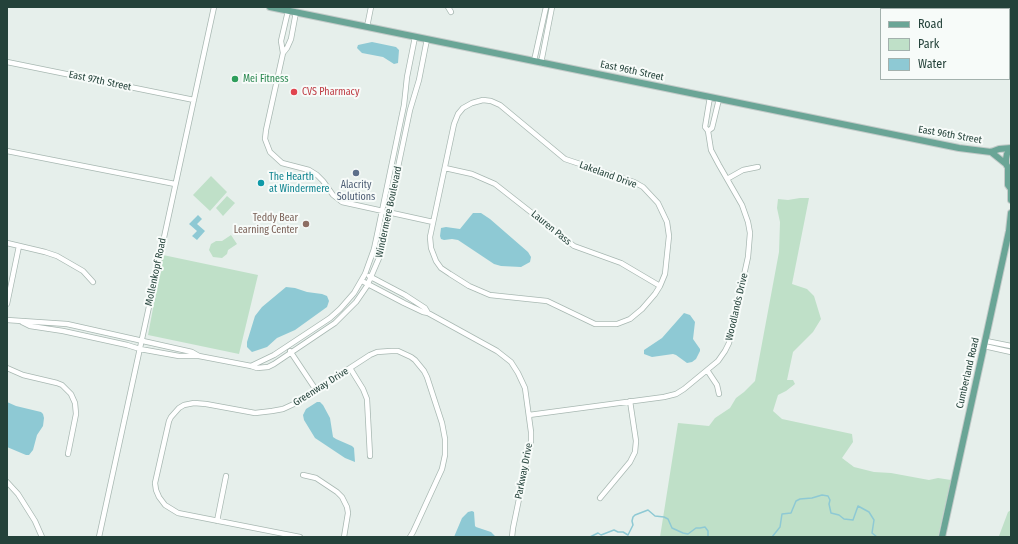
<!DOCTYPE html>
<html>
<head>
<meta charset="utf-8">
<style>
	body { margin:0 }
	#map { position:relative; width:1018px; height:544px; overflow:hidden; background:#e6efeb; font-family:"Fira Sans Condensed",sans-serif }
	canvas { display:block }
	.frame { position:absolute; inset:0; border:8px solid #24423a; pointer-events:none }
	.legend { position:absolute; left:880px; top:8px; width:130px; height:72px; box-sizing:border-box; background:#f7fbf9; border:1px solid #a3b1ad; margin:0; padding:5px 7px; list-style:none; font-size:12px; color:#24423a }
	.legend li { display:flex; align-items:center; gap:8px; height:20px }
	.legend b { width:20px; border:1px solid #a3b1ad }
</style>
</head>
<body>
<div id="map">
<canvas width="1018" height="544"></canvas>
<div class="frame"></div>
<ul class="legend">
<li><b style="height:5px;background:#6aa596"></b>Road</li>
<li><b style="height:11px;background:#bfe0c8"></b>Park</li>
<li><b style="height:11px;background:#8ec9d4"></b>Water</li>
</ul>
</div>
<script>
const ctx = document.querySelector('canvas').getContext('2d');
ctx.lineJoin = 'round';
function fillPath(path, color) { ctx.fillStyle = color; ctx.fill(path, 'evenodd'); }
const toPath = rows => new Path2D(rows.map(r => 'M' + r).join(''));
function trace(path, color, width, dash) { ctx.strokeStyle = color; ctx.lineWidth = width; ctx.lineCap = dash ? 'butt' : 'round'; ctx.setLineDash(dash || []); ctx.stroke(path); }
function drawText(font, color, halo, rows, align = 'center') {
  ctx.font = font + ' "Fira Sans Condensed",sans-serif'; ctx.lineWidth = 4; ctx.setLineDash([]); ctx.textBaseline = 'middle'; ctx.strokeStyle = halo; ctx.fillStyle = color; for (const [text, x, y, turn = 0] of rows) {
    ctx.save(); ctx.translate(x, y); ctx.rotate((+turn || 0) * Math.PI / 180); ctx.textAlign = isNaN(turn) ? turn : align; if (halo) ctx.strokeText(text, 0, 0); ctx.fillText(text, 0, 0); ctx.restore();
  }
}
const green = toPath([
	[211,176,227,192,210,211,193,195],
	[227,196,235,203,223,216,216,208],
	[800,198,809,198,792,284,807,289,814,296,821,319,813,332,793,352,787,380,793,380,795,384,786,391,778,395,773,411,782,419,852,434,853,442,842,458,854,467,874,472,891,473,929,480,938,478,951,480,938,537,660,537,678,423,709,426,715,418,730,408,736,398,744,392,755,381,779,252,780,222,777,208,778,199,788,200],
	[231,235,237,244,228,250,227,254,222,258,213,257,209,250,211,244,216,241,222,241],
	[163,255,258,275,239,354,148,335],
	[1011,510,1011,537,996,537,999,536,1008,512]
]);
const water = toPath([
	[372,42,396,47,399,50,398,63,394,64,383,57,362,53,357,48,358,45],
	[473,213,481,213,490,219,528,252,531,257,530,262,521,267,501,266,494,264,458,240,452,239,444,240,441,239,440,236,441,228,446,227,460,229],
	[198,215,202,219,197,224,205,231,197,240,192,236,197,231,189,224],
	[286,287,295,288,307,292,322,294,327,296,329,301,327,307,295,330,277,338,267,347,252,352,247,347,247,342,255,316,262,307],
	[684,313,690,315,695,322,693,339,700,349,700,351,696,359,692,362,687,363,676,355,673,354,652,357,644,354,644,350,662,338],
	[7,402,16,406,41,412,43,414,44,418,43,426,37,435,33,450,29,455,26,455,7,447],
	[317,402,320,402,323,405,330,418,333,437,336,439,352,446,354,448,355,462,345,458,315,438,304,420,303,415,306,409],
	[472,511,474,512,475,526,476,527,491,532,496,537,454,537,462,518,468,512]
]);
const stream = toPath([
	[590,537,598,533,601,535,614,530,618,532,623,532,628,535,633,525,632,521,633,517,635,515,648,510,655,516,664,517,668,519,672,528,683,533,688,534,696,528,700,528,705,527,708,531,708,537],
	[772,537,780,527,782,514,791,513,796,501,800,499,812,498,822,495,828,496,830,500,829,504,831,513,839,515,844,519,853,520,858,506,869,512,874,520,872,533,877,537]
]);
const minor = toPath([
	[448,7,451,12],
	[960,7,962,9],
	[296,12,291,39,287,48,283,53,266,130,265,139,270,152,282,163,309,170,317,175,323,181,333,195,342,202,433,222],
	[367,27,371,7],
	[1009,28,1011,29],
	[283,53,281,41,288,11],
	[534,61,546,7],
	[7,62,194,100],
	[541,63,552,7],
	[483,100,491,101,500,105,565,159,634,182,643,187,658,203,667,222,669,236,665,274,660,286,655,294,642,309,630,319,617,324,595,324,547,301,490,295,469,286,450,274,441,268,436,261,431,248,430,237,454,124,458,114,463,108,472,103,483,100],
	[708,131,712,128,719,99],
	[7,151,175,184],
	[445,168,472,174,495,184,574,246,621,263,660,286],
	[727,179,743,170,758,167],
	[7,243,45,252,57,256,83,271,93,282],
	[369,276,405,295,425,308,428,313],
	[362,281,404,303,423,312,428,313,497,351,511,362,518,373,525,388,531,432,531,441,513,528,512,537],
	[7,304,19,246],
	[7,320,67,324,192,352,199,356],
	[22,322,30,326,63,331,127,345,140,349,179,356,199,356,251,366,257,368,268,367,274,364,326,329,335,323,356,302,367,286,379,258,410,110,419,80,427,39],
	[986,341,1011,346],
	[984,346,1011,352],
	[290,351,316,390],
	[251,366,274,355,330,318,340,309,354,293,365,274,374,249,377,235,404,105,407,77,415,37],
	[7,368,23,375,57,383,62,385,71,394,75,403,76,414,68,454],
	[350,368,363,389,367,399,370,456],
	[707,370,717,385,719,394],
	[529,415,664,397,676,394,684,389,718,361,725,351,729,343,748,257,750,233,748,222,742,205,719,165,711,150,708,131,705,127,710,97],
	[303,475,316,478,337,492,342,497,347,507,348,513,344,537],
	[7,482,18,494,35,521,42,537],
	[600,498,630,462,635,452,636,441,630,401],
	[217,521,226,476],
	[99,537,214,7],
	[300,537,178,513,165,505,159,497,156,490,155,483,169,421,171,417,179,408,184,405,194,403,206,404,255,413,272,411,283,409,296,403,370,355,377,352,391,351,398,351,411,357,415,360,424,371,427,377,442,423,445,439,445,455,442,469,413,532,410,537]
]);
const major = toPath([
	[270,7,959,148,991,152,999,149,1011,148],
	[991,152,1006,164],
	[1008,169,1008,185,1011,189,1011,200],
	[1010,171,1006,164,1006,159,1007,154,1011,149],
	[942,537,984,346,1009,231,1011,213]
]);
const markers = [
	[235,79,4,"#2e9e5b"],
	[294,92,4,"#e0444e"],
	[356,173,4,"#5c6f8a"],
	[261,183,4,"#0f9aa8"],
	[306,224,4,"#8d6e63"]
];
const streetNames = [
	["East 96th Street",632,71,12],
	["East 97th Street",100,81,12],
	["East 96th Street",950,135,10],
	["Lakeland Drive",608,175,20],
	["Windermere Boulevard",389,212,-78],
	["Lauren Pass",551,228,39],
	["Mollenkopf Road",156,272,-78],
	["Woodlands Drive",737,307,-77],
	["Cumberland Road",968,373,-77],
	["Greenway Drive",321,387,-32],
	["Parkway Drive",524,471,-79]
];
const leisureNames = [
	["Mei Fitness",243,79]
];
const healthNames = [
	["CVS Pharmacy",302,92]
];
const cultureNames = [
	["The Hearth",269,177],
	["at Windermere",269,189]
];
const serviceNames = [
	["Alacrity",356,185],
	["Solutions",356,197]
];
const educationNames = [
	["Teddy Bear",298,218],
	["Learning Center",298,230]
];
fillPath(green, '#bfe0c8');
fillPath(water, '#8ec9d4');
trace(stream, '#8ec9d4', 1.5);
trace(minor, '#a8b8b2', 6);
trace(major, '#c2cac8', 8);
trace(minor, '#fff', 4.5);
trace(major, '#6aa596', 6);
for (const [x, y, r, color] of markers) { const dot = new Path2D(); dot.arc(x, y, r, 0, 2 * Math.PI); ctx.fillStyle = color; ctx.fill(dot); trace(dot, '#f7fbf9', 1.5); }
drawText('10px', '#24423a', '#f7fbf9', streetNames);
drawText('10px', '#27864d', '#f7fbf9', leisureNames, 'left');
drawText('10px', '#be3a42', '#f7fbf9', healthNames, 'left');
drawText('10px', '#0d838f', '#f7fbf9', cultureNames, 'left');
drawText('10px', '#4e5e75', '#f7fbf9', serviceNames);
drawText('10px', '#785e54', '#f7fbf9', educationNames, 'right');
</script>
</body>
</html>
